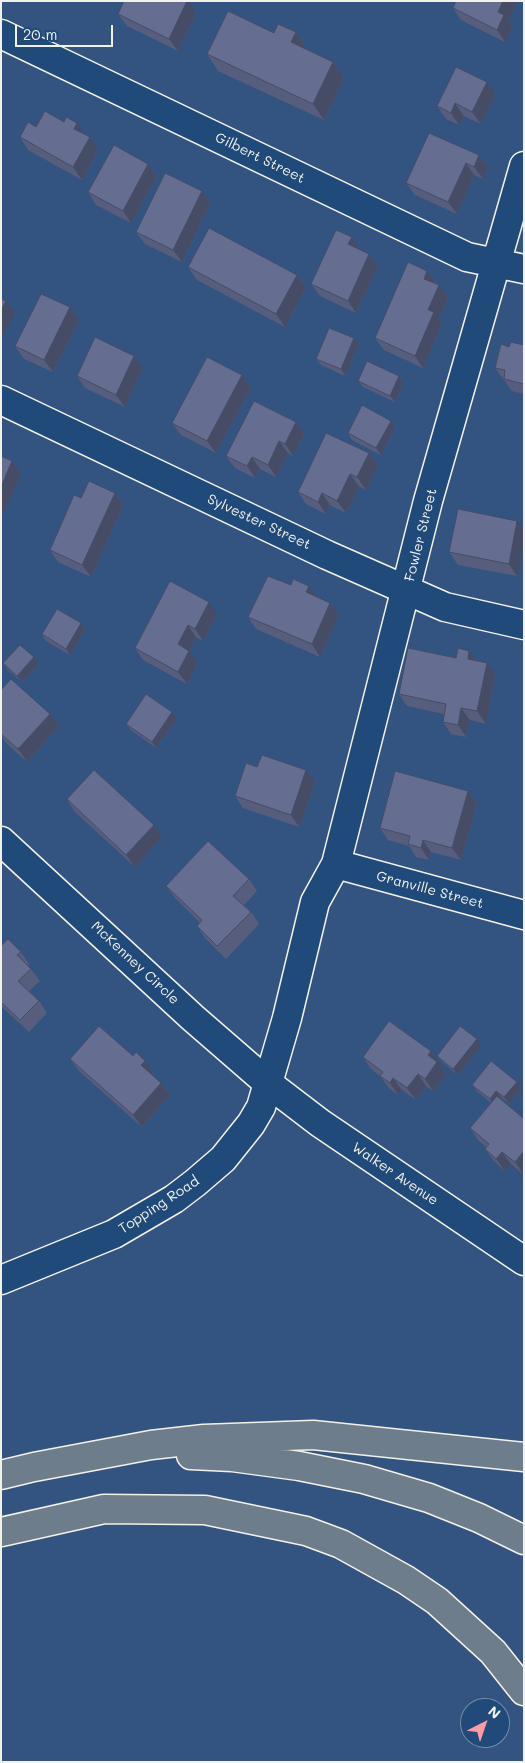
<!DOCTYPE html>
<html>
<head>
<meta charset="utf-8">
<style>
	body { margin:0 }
	#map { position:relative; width:525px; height:1763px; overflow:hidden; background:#335480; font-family:Mali,sans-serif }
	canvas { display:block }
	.frame { position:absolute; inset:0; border:2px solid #f4f1e8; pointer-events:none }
	.north { position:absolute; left:460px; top:1698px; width:50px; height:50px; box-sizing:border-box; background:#1f4a7a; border:1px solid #748da6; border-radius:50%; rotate:41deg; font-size:14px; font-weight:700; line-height:20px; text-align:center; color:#f4f1e8 }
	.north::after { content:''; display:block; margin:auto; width:18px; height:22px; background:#ff9aa2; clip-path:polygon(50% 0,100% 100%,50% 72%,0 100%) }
	.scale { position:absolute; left:15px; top:25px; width:98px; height:22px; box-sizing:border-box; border:2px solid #f4f1e8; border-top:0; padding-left:6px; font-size:15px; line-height:18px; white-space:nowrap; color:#f4f1e8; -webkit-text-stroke:4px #1f4a7a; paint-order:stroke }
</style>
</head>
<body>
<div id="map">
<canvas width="525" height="1763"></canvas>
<div class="frame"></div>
<div class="north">N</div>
<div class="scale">20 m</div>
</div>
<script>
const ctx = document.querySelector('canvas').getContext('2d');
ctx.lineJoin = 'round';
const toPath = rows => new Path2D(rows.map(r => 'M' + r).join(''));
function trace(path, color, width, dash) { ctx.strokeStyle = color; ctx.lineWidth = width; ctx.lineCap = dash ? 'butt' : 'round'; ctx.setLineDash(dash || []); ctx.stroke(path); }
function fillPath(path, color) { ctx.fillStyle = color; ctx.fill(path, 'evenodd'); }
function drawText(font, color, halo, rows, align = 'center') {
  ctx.font = font + ' Mali,sans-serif'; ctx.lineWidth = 4.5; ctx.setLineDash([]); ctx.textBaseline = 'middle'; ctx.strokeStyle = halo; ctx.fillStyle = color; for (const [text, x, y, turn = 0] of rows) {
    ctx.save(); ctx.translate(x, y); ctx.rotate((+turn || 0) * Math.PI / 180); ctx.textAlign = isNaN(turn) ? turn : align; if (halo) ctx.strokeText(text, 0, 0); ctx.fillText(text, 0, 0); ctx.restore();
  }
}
const minor = toPath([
	[1,34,467,257,524,269],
	[1,400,327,555,445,607,524,625],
	[1,841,193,1018,269,1084,320,1123,524,1261],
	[336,864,524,915],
	[1,1280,114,1234,174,1199,195,1183,223,1159,251,1124,261,1107,287,1018,315,902,336,864,428,501,524,166]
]);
const motorway = toPath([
	[191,1455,232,1457,299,1466,364,1479,429,1498,479,1518,524,1540],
	[1,1475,34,1467,151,1445,204,1439,313,1435,524,1457],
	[1,1532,104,1509,205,1510,306,1531,341,1544,406,1580,437,1601,493,1652,524,1691]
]);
const wall = toPath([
	[456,1,518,1,508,21,513,27,505,42,461,20,453,8],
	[196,13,178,51,127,26,118,14],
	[296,32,307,49,333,62,344,78,324,120,218,71,207,54,274,33],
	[495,94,481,124,464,116,459,125,446,119,437,106],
	[36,127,85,135,98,150,82,180,28,150,20,137],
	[479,155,488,167,483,179,474,175,457,214,415,195,406,183],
	[148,164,157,176,131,223,96,205,88,192],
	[210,203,182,262,145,244,136,232],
	[352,237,360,250,378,266,356,313,320,296,311,284],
	[188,267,297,275,306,287,285,327,197,280],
	[427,271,436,283,448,297,439,319,442,324,423,368,384,350,375,338],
	[79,320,53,372,24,359,15,346],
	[354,338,359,344,345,376,321,365,316,359],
	[524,345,524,394,512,391,495,368,509,347],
	[134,356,142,368,125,407,85,388,77,376],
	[242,375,251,388,216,453,181,435,172,423],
	[399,376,404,382,395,402,363,387,358,381],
	[296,422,304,434,293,456,288,453,276,477,260,469,255,478,235,468,226,456],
	[395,427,381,455,352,440,348,433],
	[369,453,378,465,366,490,359,486,346,513,330,505,326,514,306,504,298,492],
	[115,493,123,505,91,577,58,562,50,550,81,498],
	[517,521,517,576,458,565,449,552],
	[170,581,217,614,203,641,196,637,189,651,198,663,187,684,143,660,135,648],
	[317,597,330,603,339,615,320,657,256,629,248,617],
	[81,623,85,630,70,655,46,641,42,634],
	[456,658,476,660,495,675,486,724,470,720,466,737,451,734,443,722,444,714,407,706,399,694],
	[3,663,39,664,22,682,8,670],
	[1,690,50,714,59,726,27,762,6,743,1,736],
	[177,719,156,748,131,730,126,724],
	[257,767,315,782,299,827,243,808,235,796],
	[468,791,477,803,461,860,431,852,429,860,416,857,409,846,388,840,380,828],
	[67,799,162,837,135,867,75,812],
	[249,879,257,891,244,905,251,912,259,924,226,959,205,938,197,926,200,923,175,898,166,886],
	[1,944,21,952,29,964,28,965,40,981,29,991,39,1001,47,1013,29,1032,1,1006],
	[481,1046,458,1075,442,1062,437,1056],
	[133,1056,153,1073,152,1075,161,1083,170,1095,142,1127,79,1071,70,1059],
	[363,1057,439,1064,446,1074,433,1091,426,1086,416,1100,402,1090,398,1095,389,1088,380,1076,371,1069],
	[517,1082,521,1088,509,1104,501,1097,500,1099,523,1174,511,1164,505,1171,494,1161,485,1149,487,1148,478,1140,470,1128,491,1103,477,1091,472,1085]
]);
const shadedWall = toPath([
	[187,1,188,1,196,13,178,51,169,39],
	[503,1,518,1,508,21,513,27,505,42,497,30,498,12],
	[296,32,307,49,302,58,291,42],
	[333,62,344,78,324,120,313,104],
	[487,82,495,94,481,124,472,112],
	[455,103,464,116,459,125,451,113],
	[77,123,85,135,74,129],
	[90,137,98,150,82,180,73,167],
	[479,155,488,167,483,179,474,167],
	[466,163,474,175,457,214,448,202],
	[148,164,157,176,131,223,123,211],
	[202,191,210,203,182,262,173,250],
	[352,237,360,250,348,244],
	[369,254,378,266,356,313,348,301],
	[427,271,436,283,424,279],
	[297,275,306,287,285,327,276,314],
	[439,285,448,297,439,319,442,324,423,368,415,356,428,310],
	[6,301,15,314,1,338,1,310],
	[70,307,79,320,53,372,44,360],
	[354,338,359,344,345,376,341,369],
	[134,356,142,368,125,407,116,395],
	[242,375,251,388,216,453,207,441],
	[399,376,404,382,395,402,390,396],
	[391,421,395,427,381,455,376,448],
	[296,422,304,434,293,456,285,444],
	[279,441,288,453,276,477,268,465],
	[369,453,378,465,366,490,357,477],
	[252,457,260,469,255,478,247,466],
	[12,461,21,474,1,518,1,487],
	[350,474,359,486,346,513,337,501],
	[115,493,123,505,91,577,82,565],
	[322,493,330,505,326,514,318,502],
	[517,521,524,531,524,542,517,576,509,564],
	[309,586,317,598,306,592],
	[209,602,217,614,203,641,195,629],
	[330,603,339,615,320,657,312,644],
	[81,623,85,630,70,655,66,649],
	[188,625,196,637,186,657,178,644],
	[189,651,198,663,187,684,178,672],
	[469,651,478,663,468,659],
	[34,657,39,664,22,682,17,676],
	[487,663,495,675,486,724,477,711],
	[461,708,470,720,466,737,458,725],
	[172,712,177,719,156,748,152,742],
	[50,714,59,726,27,762,18,749],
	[306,770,315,782,299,827,291,815],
	[468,791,477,803,461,860,452,848],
	[154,825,162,837,135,867,126,855],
	[423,840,431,852,429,860,421,848],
	[477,1039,481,1046,458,1075,453,1069],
	[431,1051,446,1074,433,1091,425,1079,428,1055],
	[145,1061,153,1073,149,1078,141,1065],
	[418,1074,426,1086,416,1100,407,1088],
	[393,1078,402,1090,398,1095,390,1083],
	[517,1082,521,1088,509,1104,504,1097],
	[161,1083,170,1095,142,1127,133,1115],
	[496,1091,501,1097,494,1105,490,1099],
	[524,1151,524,1173,523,1174,515,1162],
	[502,1152,511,1164,505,1171,496,1159]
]);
const building = toPath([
	[124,1,187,1,169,39,118,14,124,1],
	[456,1,503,1,498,12,504,15,497,30,453,8,456,1],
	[228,11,274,33,278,24,296,32,291,42,333,62,313,104,207,54,228,11],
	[456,67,487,82,472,112,455,103,451,113,437,106,456,67],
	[45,111,64,122,66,117,77,123,74,129,90,137,73,167,20,137,28,122,36,127,45,111],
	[429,133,479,155,474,167,466,163,448,202,406,183,429,133],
	[114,145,148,164,123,211,88,192,114,145],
	[165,173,202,191,173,250,136,232,165,173],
	[209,228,297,275,276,314,188,267,209,228],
	[336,230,352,237,348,244,369,254,348,301,311,284,336,230],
	[408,262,427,271,424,279,439,285,428,310,434,312,415,356,375,338,408,262],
	[41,294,70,307,44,360,15,346,41,294],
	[1,299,6,301,1,310,1,299],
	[329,328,354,338,341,369,316,359,329,328],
	[95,337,134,356,116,395,77,376,95,337],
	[511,342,524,345,524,384,504,379,505,370,495,368,501,344,509,347,511,342],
	[207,357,242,375,207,441,172,423,207,357],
	[367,361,399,376,390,396,358,381,367,361],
	[254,401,296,422,285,444,279,441,268,465,252,457,247,466,226,456,254,401],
	[362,405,391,421,376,448,348,433,362,405],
	[326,433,369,453,357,477,350,474,337,501,322,493,318,502,298,492,326,433],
	[1,456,12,461,1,487,1,456],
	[89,481,115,493,82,565,50,550,74,495,81,498,89,481],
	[458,509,517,521,509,564,449,552,458,509],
	[268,576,291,585,293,579,309,586,306,592,330,603,312,644,248,617,268,576],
	[170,581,209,602,195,629,188,625,178,644,189,651,178,672,135,648,170,581],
	[57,609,81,623,66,649,42,634,57,609],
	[20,645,34,657,17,676,3,663,20,645],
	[408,648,456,658,458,648,469,651,468,659,487,663,477,711,461,708,458,725,443,722,446,704,399,694,408,648],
	[11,679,50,714,18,749,1,734,1,690,11,679],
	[146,694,172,712,152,742,126,724,146,694],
	[262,755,306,770,291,815,235,796,246,763,257,767,262,755],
	[94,770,154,825,126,855,67,799,94,770],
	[395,771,468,791,452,848,423,840,421,848,408,844,410,836,380,828,395,771],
	[208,841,249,879,233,896,251,912,217,946,197,926,202,920,166,886,208,841],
	[8,939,21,952,17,955,31,969,18,981,39,1001,20,1020,1,1002,1,944,2,945,8,939],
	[389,1021,431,1051,428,1055,437,1062,425,1079,418,1074,407,1088,393,1078,390,1083,380,1076,383,1072,363,1057,389,1021],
	[99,1026,133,1056,136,1052,145,1061,141,1065,161,1083,133,1115,70,1059,99,1026],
	[460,1026,477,1039,453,1069,437,1056,460,1026],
	[491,1061,517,1082,504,1097,496,1091,490,1099,472,1085,491,1061],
	[497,1096,523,1118,524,1118,524,1151,515,1162,502,1152,496,1159,485,1149,489,1144,470,1128,497,1096]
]);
const streetNames = [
	["Gilbert Street",260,158,26],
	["Sylvester Street",259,522,25],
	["Fowler Street",421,535,-76],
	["Granville Street",430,890,15],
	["McKenney Circle",135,963,43],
	["Walker Avenue",395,1174,34],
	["Topping Road",159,1205,-33]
];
trace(minor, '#f4f1e8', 31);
trace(motorway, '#f4f1e8', 31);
trace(minor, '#1f4a7a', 28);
trace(motorway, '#6d7d8c', 28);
fillPath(wall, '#575e7d');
fillPath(shadedWall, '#474c66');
fillPath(building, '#656d91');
trace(building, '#474c66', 1);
drawText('14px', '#f4f1e8', '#1f4a7a', streetNames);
</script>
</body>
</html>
